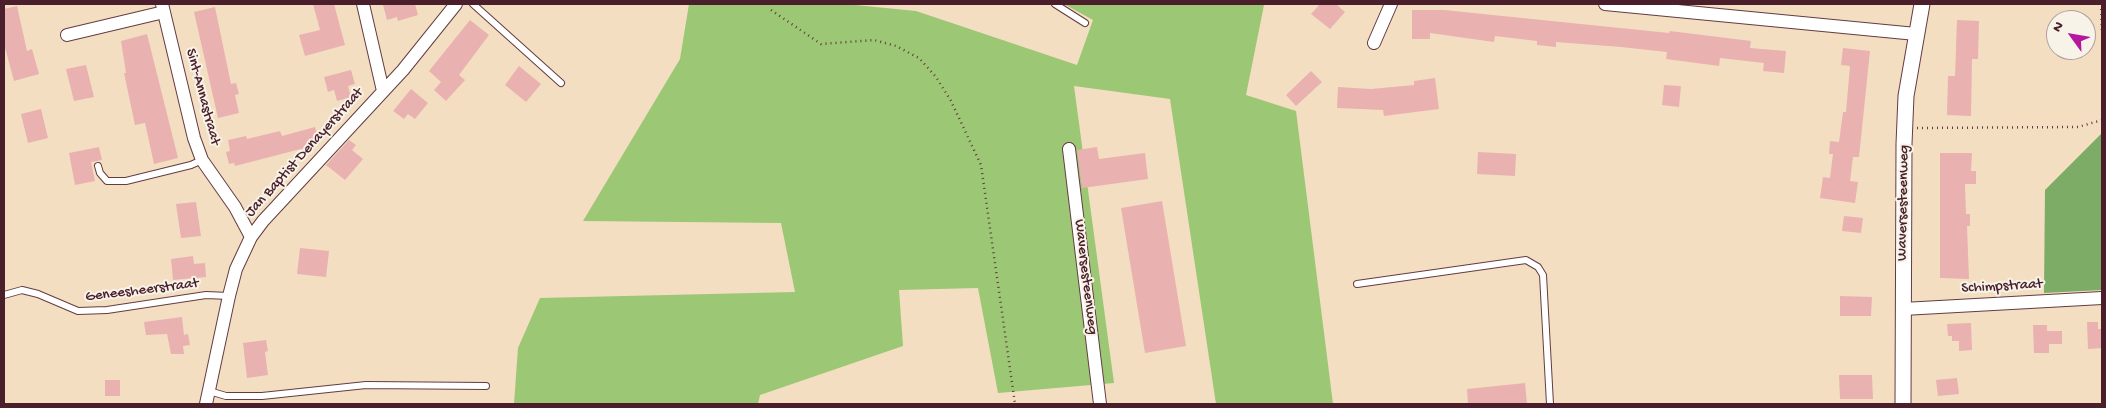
<!DOCTYPE html>
<html>
<head>
<meta charset="utf-8">
<style>
	body { margin:0 }
	#map { position:relative; width:2106px; height:408px; overflow:hidden; background:#f3dec2; font-family:"Gochi Hand",sans-serif }
	canvas { display:block }
	.frame { position:absolute; inset:0; border:5px solid #4a1f2b; pointer-events:none }
	.north { position:absolute; left:2046px; top:10px; width:50px; height:50px; box-sizing:border-box; background:#f7f3e8; border:1px solid #b29e9c; border-radius:50%; rotate:302deg; font-size:14px; font-weight:700; line-height:20px; text-align:center; color:#4a1f2b }
	.north::after { content:''; display:block; margin:auto; width:18px; height:22px; background:#b5179e; clip-path:polygon(50% 0,100% 100%,50% 72%,0 100%) }
</style>
</head>
<body>
<div id="map">
<canvas width="2106" height="408"></canvas>
<div class="frame"></div>
<div class="north">N</div>
</div>
<script>
const ctx = document.querySelector('canvas').getContext('2d');
ctx.lineJoin = 'round';
function fillPath(path, color) { ctx.fillStyle = color; ctx.fill(path, 'evenodd'); }
const toPath = rows => new Path2D(rows.map(r => 'M' + r).join(''));
function trace(path, color, width, dash) { ctx.strokeStyle = color; ctx.lineWidth = width; ctx.lineCap = dash ? 'butt' : 'round'; ctx.setLineDash(dash || []); ctx.stroke(path); }
function drawText(font, color, halo, rows, align = 'center') {
  ctx.font = font + ' "Gochi Hand",sans-serif'; ctx.lineWidth = 4; ctx.setLineDash([]); ctx.textBaseline = 'middle'; ctx.strokeStyle = halo; ctx.fillStyle = color; for (const [text, x, y, turn = 0] of rows) {
    ctx.save(); ctx.translate(x, y); ctx.rotate((+turn || 0) * Math.PI / 180); ctx.textAlign = isNaN(turn) ? turn : align; if (halo) ctx.strokeText(text, 0, 0); ctx.fillText(text, 0, 0); ctx.restore();
  }
}
const green = toPath([
	[689,4,845,4,916,11,1077,65,1093,20,1064,4,1264,5,1246,95,1296,111,1333,404,1216,404,1170,99,1074,86,1114,383,998,393,978,288,899,290,903,346,760,395,758,404,514,404,518,348,540,298,795,292,781,223,583,221,680,59]
]);
const forest = toPath([
	[2102,133,2102,290,2044,293,2045,190]
]);
const building = toPath([
	[313,4,334,4,345,45,305,56,299,35,320,30],
	[389,4,415,4,418,15,398,21,397,17,387,20,383,5],
	[1320,4,1336,4,1345,12,1330,29,1311,14],
	[17,6,27,51,32,49,39,74,14,81,4,44,4,9],
	[215,7,231,84,236,83,239,94,235,95,239,113,218,118,194,12],
	[1412,10,1444,10,1669,33,1670,31,1751,41,1750,48,1786,51,1784,73,1763,71,1764,63,1720,58,1719,66,1666,59,1667,52,1621,47,1556,42,1556,47,1537,45,1537,41,1495,36,1494,42,1430,33,1430,39,1412,39],
	[470,20,489,35,459,75,465,80,446,101,434,90,441,82,429,71],
	[1957,20,1979,21,1978,59,1972,59,1971,116,1947,115,1948,76,1955,76],
	[147,34,178,158,154,164,145,123,135,125,124,73,126,73,121,41],
	[1843,48,1870,51,1859,157,1853,157,1850,181,1858,182,1855,203,1820,198,1823,177,1830,178,1833,154,1829,154,1830,141,1839,142,1843,112,1846,112,1850,66,1841,65],
	[86,65,94,97,74,101,66,69],
	[519,66,541,84,526,102,505,85],
	[351,70,355,84,348,86,351,97,337,101,334,90,328,92,324,77],
	[1311,71,1322,82,1296,106,1286,95],
	[1435,78,1439,109,1384,116,1383,110,1337,108,1338,87,1371,89,1414,85,1414,81],
	[1664,85,1681,86,1679,107,1662,105],
	[411,89,428,103,415,119,408,114,404,119,393,111],
	[41,109,48,138,28,143,21,114],
	[315,127,320,144,235,166,234,163,229,164,226,152,230,151,228,140,246,136,247,139,280,131,282,136],
	[349,140,356,145,352,150,363,159,345,180,326,165],
	[99,147,102,160,91,162,95,181,75,185,69,153],
	[1097,147,1099,159,1145,153,1148,179,1082,188,1077,150],
	[1478,152,1516,154,1515,176,1477,174],
	[1940,153,1972,153,1971,171,1976,171,1976,184,1965,184,1966,214,1970,214,1970,226,1967,226,1969,279,1940,278],
	[1162,201,1186,346,1145,353,1121,208],
	[196,202,201,236,181,238,176,204],
	[1844,216,1863,218,1861,233,1842,231],
	[300,248,329,251,326,277,297,274],
	[193,256,194,264,205,263,206,277,173,280,171,259],
	[1840,296,1872,297,1871,316,1840,316],
	[182,317,184,335,188,334,190,345,183,346,184,354,171,354,167,334,146,335,144,322],
	[2087,322,2098,322,2098,329,2102,329,2102,348,2088,349],
	[1971,323,1972,350,1959,351,1959,341,1952,341,1952,336,1948,336,1947,324],
	[2033,325,2047,325,2047,331,2062,331,2062,344,2049,344,2049,353,2034,353],
	[266,340,268,351,265,352,268,375,247,378,243,343],
	[1839,375,1872,375,1873,399,1840,399],
	[1957,378,1959,394,1938,396,1936,380],
	[105,380,120,380,120,396,105,396],
	[1525,383,1527,404,1468,404,1467,389]
]);
const path = toPath([
	[2101,4,2102,33],
	[771,10,821,44,874,40,896,46,919,58,936,77,951,101,981,165,1015,404],
	[1917,128,2078,127,2102,120]
]);
const service = toPath([
	[473,4,561,83],
	[1055,4,1085,23],
	[98,166,100,173,107,181,126,181,191,165,202,160],
	[1357,284,1526,260,1538,267,1543,275,1550,404],
	[4,295,22,290,38,294,78,311,107,310,206,295,229,296],
	[209,391,226,396,262,396,366,385,486,386]
]);
const minor = toPath([
	[162,4,194,138,202,160,235,207,251,237],
	[363,4,383,91],
	[1605,4,1916,34],
	[67,35,164,12],
	[1374,43,1391,4],
	[1069,149,1100,404],
	[1903,309,2102,298],
	[206,404,229,296,236,269,251,237,263,221,403,70,456,4]
]);
const tertiary = toPath([
	[1903,404,1904,144,1906,96,1922,4]
]);
const streetNames = [
	["Sint-Annastraat",202,97,75],
	["Jan Baptist Denayerstraat",305,153,-48],
	["Waversesteenweg",1904,203,-89],
	["Waversesteenweg",1085,277,83],
	["Schimpstraat",2002,287,-3],
	["Geneesheerstraat",142,291,-7]
];
fillPath(green, '#9cc774');
fillPath(forest, '#7dac66');
fillPath(building, '#e9b2b0');
trace(service, '#633c42', 8);
trace(minor, '#633c42', 14);
trace(tertiary, '#633c42', 17);
trace(path, '#633c42', 2.5, [1, 4]);
trace(service, '#fff', 6);
trace(minor, '#fff', 12);
trace(tertiary, '#fff', 15);
drawText('15px', '#4a1f2b', '#f7f3e8', streetNames);
</script>
</body>
</html>
